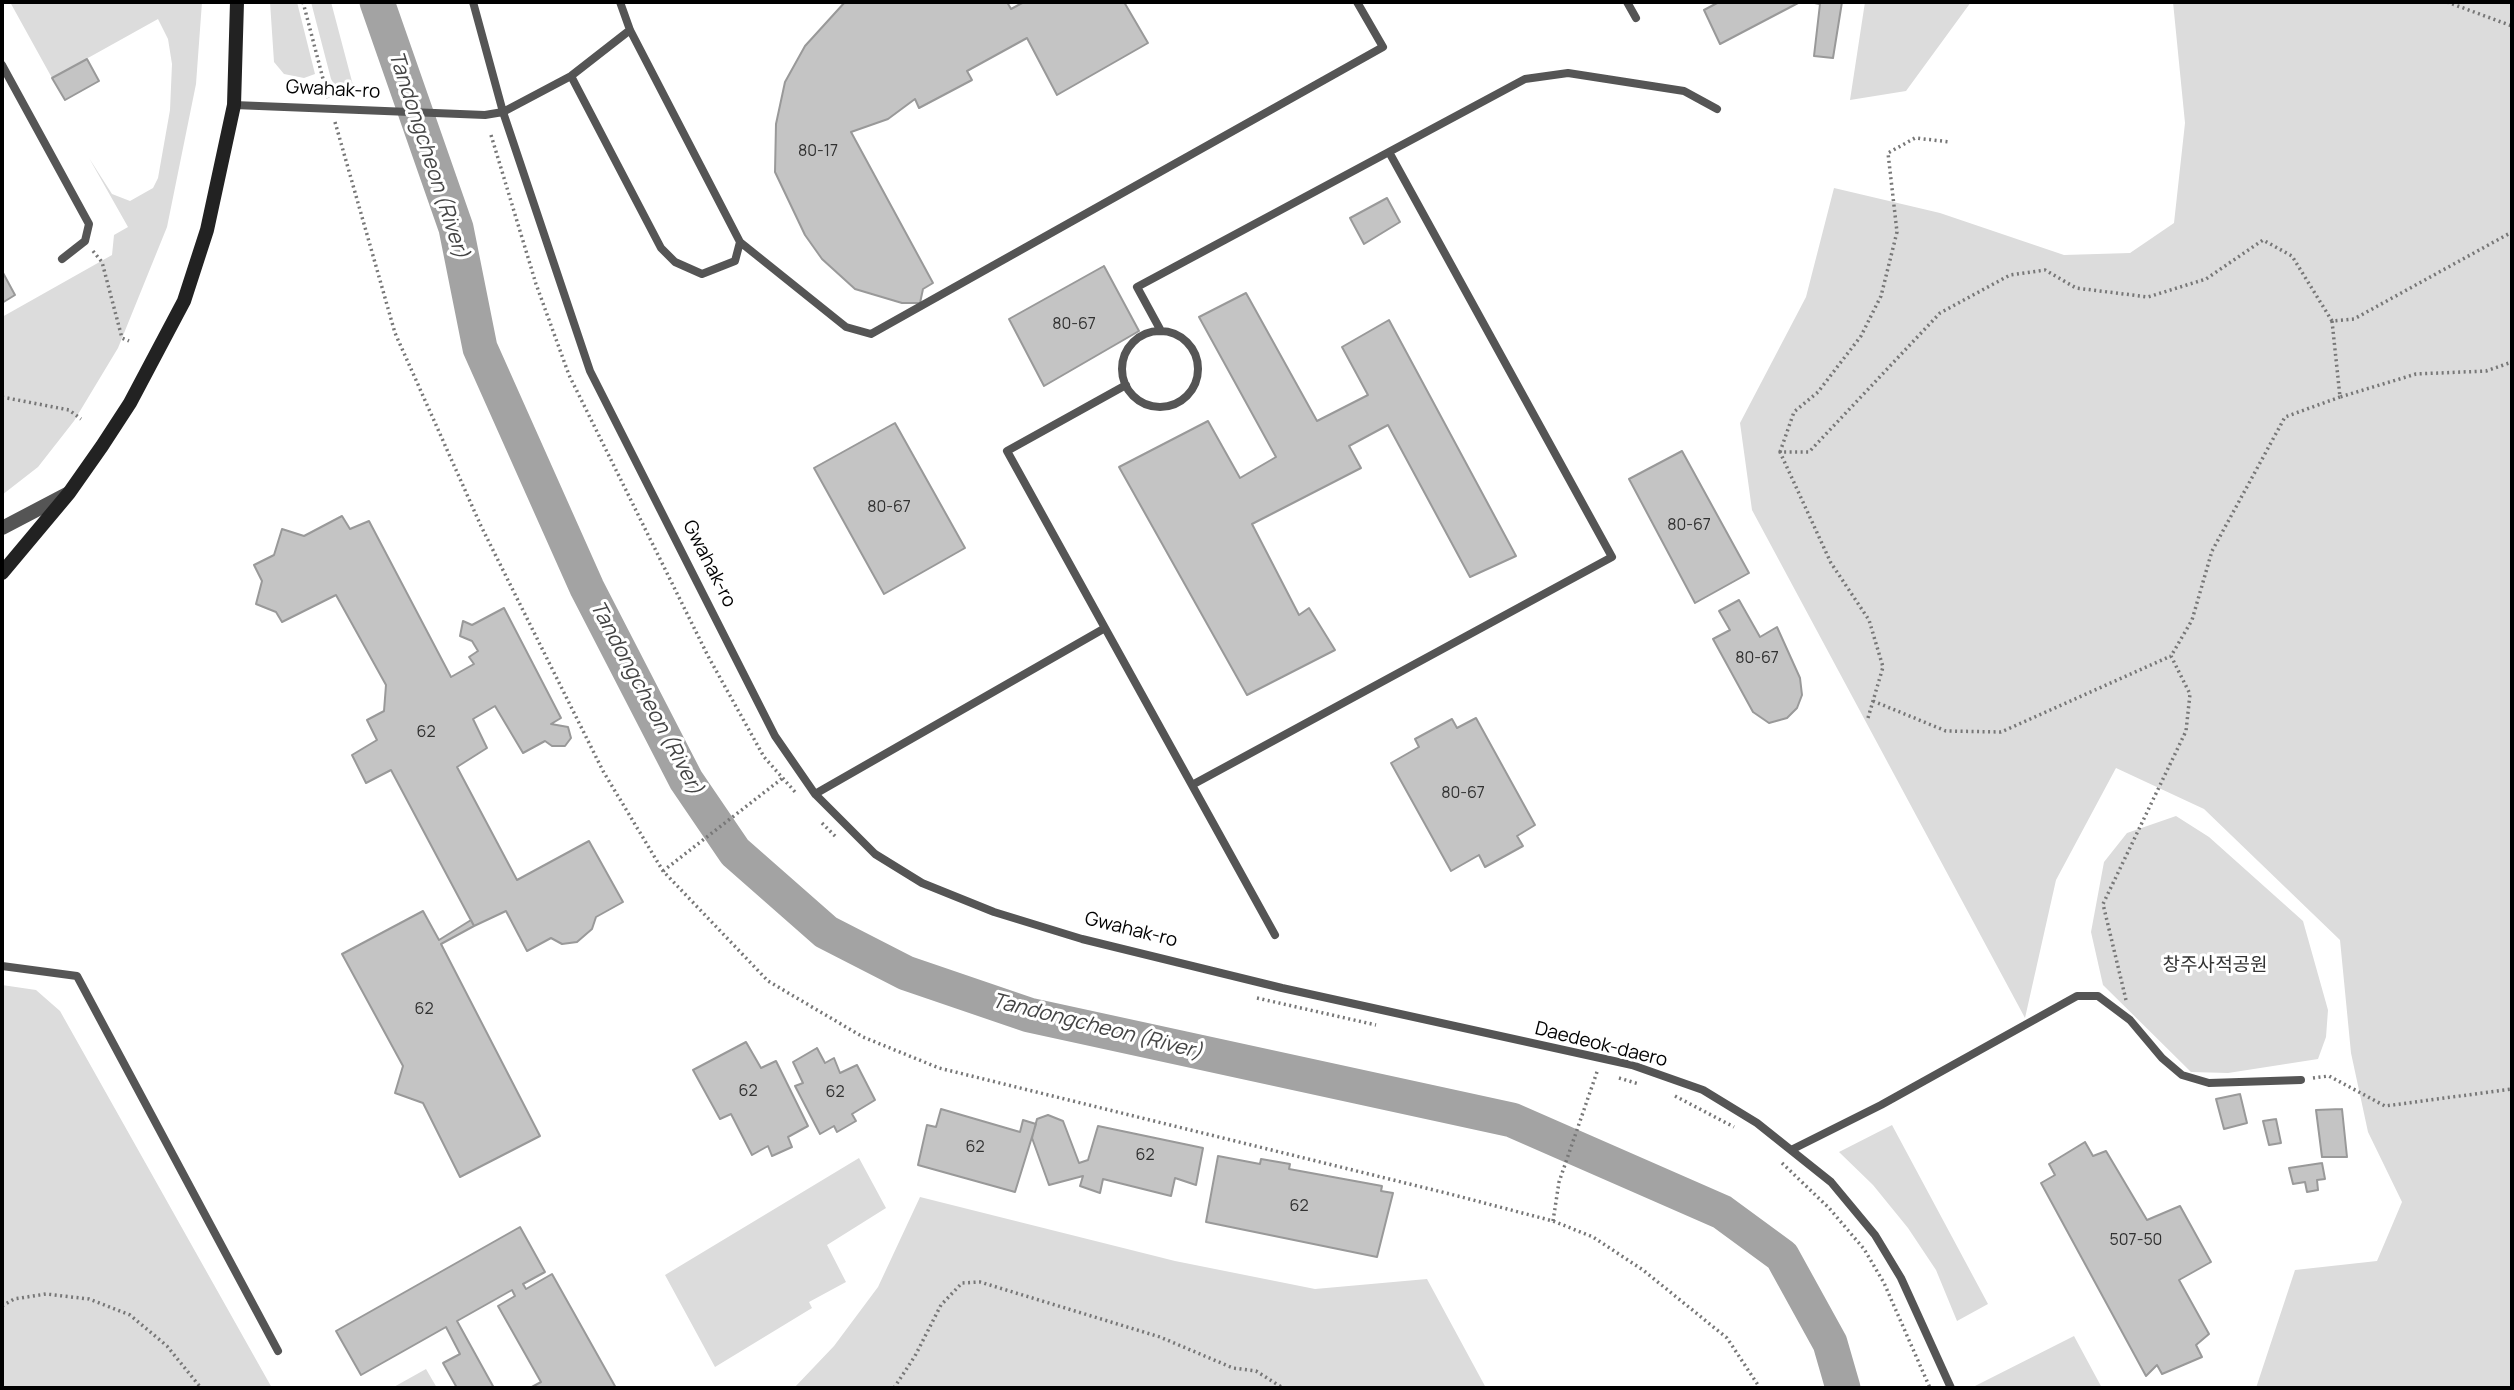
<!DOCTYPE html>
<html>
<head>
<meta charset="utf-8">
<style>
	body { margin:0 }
	#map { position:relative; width:2514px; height:1390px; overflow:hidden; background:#fff; font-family:Manrope,sans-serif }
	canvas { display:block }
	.frame { position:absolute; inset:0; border:4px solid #000; pointer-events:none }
</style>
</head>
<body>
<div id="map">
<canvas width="2514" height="1390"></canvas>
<div class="frame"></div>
</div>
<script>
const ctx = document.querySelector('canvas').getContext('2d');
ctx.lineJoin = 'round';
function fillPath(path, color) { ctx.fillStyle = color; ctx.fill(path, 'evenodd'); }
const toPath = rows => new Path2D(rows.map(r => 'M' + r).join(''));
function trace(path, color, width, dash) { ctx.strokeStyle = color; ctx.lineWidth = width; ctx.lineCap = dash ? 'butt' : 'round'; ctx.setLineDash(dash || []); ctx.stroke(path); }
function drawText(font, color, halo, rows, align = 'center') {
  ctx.font = font + ' Manrope,"Noto Sans KR",sans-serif'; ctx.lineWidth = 6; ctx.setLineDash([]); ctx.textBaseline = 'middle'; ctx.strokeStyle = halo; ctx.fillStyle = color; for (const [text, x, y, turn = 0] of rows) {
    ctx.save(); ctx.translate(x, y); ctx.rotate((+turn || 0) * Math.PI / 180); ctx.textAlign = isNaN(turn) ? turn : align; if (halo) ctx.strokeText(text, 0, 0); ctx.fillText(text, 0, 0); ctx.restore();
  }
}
const green = toPath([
	[10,2,202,2,196,84,167,227,118,348,74,421,38,467,2,495,2,317,112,255,114,235,128,227,89,158,112,194,130,201,153,188,158,178,170,110,172,64,168,39,158,19,52,78],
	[270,2,297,2,315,74,304,78,284,74,274,62],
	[311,2,331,2,354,89,335,86,331,79],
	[1865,2,1971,2,1906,91,1850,100],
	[2173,2,2512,2,2512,1388,2256,1388,2295,1270,2377,1261,2402,1202,2368,1132,2351,1053,2340,940,2204,809,2116,768,2056,880,2025,1018,1752,510,1740,423,1806,297,1834,188,1940,213,2064,255,2130,253,2174,223,2185,123],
	[2176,816,2209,837,2303,921,2328,1010,2326,1037,2318,1059,2228,1073,2191,1072,2103,985,2091,932,2104,862,2127,833],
	[2,985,36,990,60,1011,272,1388,2,1388],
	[1892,1125,1988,1304,1957,1321,1936,1270,1908,1228,1873,1185,1839,1152],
	[859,1158,886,1208,827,1245,846,1282,809,1302,812,1308,715,1367,665,1275],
	[920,1197,1175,1261,1315,1289,1427,1279,1486,1388,794,1388,834,1346,878,1287],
	[2074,1336,2102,1388,1976,1388,1975,1386],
	[426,1369,437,1388,392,1388]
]);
const river = toPath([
	[377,2,456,228,480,348,587,588,686,780,735,852,826,932,906,973,1029,1015,1512,1120,1722,1212,1782,1256,1830,1343,1843,1388]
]);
const building = toPath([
	[845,2,1007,2,1011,9,1024,2,1124,2,1148,43,1057,95,1027,38,967,71,972,80,919,108,915,99,888,119,851,132,933,283,923,289,920,303,902,303,855,289,822,259,805,235,775,172,776,124,785,82,805,46,845,2],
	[1719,2,1800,2,1720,44,1704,10,1719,2],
	[1809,2,1842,2,1833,58,1814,56,1820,4,1809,2],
	[87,59,99,81,65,100,52,78,87,59],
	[1387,198,1400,222,1364,244,1350,218,1387,198],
	[1104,266,1139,331,1044,386,1009,319,1104,266],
	[2,271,15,295,2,303,2,271],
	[1246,293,1317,421,1368,395,1342,347,1389,320,1516,556,1470,577,1388,425,1349,446,1361,468,1252,524,1299,615,1309,608,1335,650,1247,695,1119,467,1208,421,1240,478,1276,457,1199,317,1246,293],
	[895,423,965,548,884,594,814,468,895,423],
	[1682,451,1749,573,1695,603,1629,479,1682,451],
	[342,516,350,529,369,521,451,677,474,664,469,657,478,651,472,641,460,636,463,621,472,625,504,608,561,718,551,724,568,727,571,738,565,746,552,746,545,741,523,753,495,706,473,719,487,748,457,767,517,880,589,841,623,902,596,917,592,929,577,942,562,944,551,938,527,951,506,911,474,926,391,770,366,783,352,755,377,740,367,720,384,711,386,685,336,595,282,622,276,612,256,604,262,581,254,565,274,555,282,529,304,536,342,516],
	[1739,600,1760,637,1777,627,1800,678,1802,695,1797,708,1787,718,1769,723,1753,712,1713,639,1730,630,1719,611,1739,600],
	[1476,718,1535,825,1517,836,1523,846,1485,867,1479,855,1451,871,1391,763,1419,747,1415,739,1452,719,1457,728,1476,718],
	[423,911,439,940,471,920,474,926,441,944,540,1136,460,1177,423,1103,395,1093,403,1066,342,954,423,911],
	[746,1042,761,1068,776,1061,808,1126,788,1137,792,1147,772,1156,768,1146,752,1155,731,1114,720,1119,693,1070,746,1042],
	[817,1048,825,1063,834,1058,840,1073,857,1065,875,1100,852,1114,856,1121,837,1132,834,1126,820,1134,795,1086,803,1083,793,1062,817,1048],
	[2240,1094,2247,1123,2224,1129,2216,1099,2240,1094],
	[941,1109,1020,1132,1023,1120,1036,1124,1015,1192,918,1165,927,1125,936,1127,941,1109],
	[2342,1109,2347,1157,2322,1157,2316,1110,2342,1109],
	[1048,1115,1063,1121,1079,1163,1088,1160,1098,1126,1203,1148,1196,1185,1175,1178,1171,1196,1103,1179,1100,1193,1080,1186,1083,1176,1049,1185,1032,1138,1037,1119,1048,1115],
	[2276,1119,2281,1143,2269,1145,2263,1121,2276,1119],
	[2085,1142,2093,1156,2106,1151,2147,1220,2180,1206,2211,1262,2179,1280,2209,1334,2196,1345,2202,1357,2162,1374,2157,1365,2146,1376,2041,1183,2055,1175,2049,1164,2085,1142],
	[1218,1156,1260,1164,1261,1159,1290,1164,1289,1169,1382,1186,1381,1191,1393,1193,1377,1257,1206,1222,1218,1156],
	[2322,1163,2325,1179,2317,1180,2318,1190,2307,1192,2305,1182,2293,1184,2289,1168,2322,1163],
	[520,1227,545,1272,523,1284,526,1289,552,1274,616,1388,530,1388,541,1382,498,1306,515,1296,512,1290,457,1321,494,1388,457,1388,443,1363,460,1354,446,1327,361,1375,336,1331,520,1227]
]);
const path = toPath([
	[303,2,328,98],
	[2447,2,2512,26],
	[335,122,395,333,481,526,603,771,663,871,768,981,863,1037,939,1068,1450,1194,1553,1221,1593,1237,1643,1270,1727,1338,1760,1388],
	[491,135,536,284,569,375,708,656,764,757,796,793],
	[93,251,102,262,122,338,129,341],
	[2332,321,2340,397,2416,374,2486,371,2512,362],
	[2,397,69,410,81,419],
	[1780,452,1794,412,1818,392,1861,336,1881,296,1897,232,1888,153,1915,138,1950,142],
	[1873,701,1946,731,2001,732,2171,656],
	[1868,718,1883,667,1869,620,1831,563,1780,452,1809,452,1940,313,2010,275,2045,270,2076,288,2148,297,2206,279,2263,240,2292,256,2332,321,2354,319,2512,232],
	[822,823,836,837],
	[663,871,784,777],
	[1257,998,1376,1025],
	[2126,1000,2103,904,2186,731,2190,694,2171,656,2192,620,2212,551,2285,417,2340,397],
	[1619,1078,1639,1084],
	[2313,1078,2329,1076,2385,1106,2512,1089],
	[1675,1096,1734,1127],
	[1782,1163,1829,1208,1864,1249,1884,1283,1930,1388],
	[1553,1221,1559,1182,1598,1069],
	[2,1306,14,1299,46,1294,89,1299,130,1315,167,1346,201,1388],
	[894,1388,915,1356,941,1305,962,1283,980,1282,1160,1337,1233,1368,1256,1371,1283,1388]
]);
const service = toPath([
	[473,2,503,112,590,371,775,736,815,794,875,854,922,883,994,912,1082,939,1282,988,1632,1065,1703,1090,1757,1123,1831,1182,1875,1235,1901,1278,1951,1388],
	[620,2,630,30,740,242,846,327,871,334,1383,47,1357,2],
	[1627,2,1636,18],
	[2,65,89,224,85,241,62,259],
	[571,76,661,248,675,262,702,274,735,261,740,242],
	[234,105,485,115,503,112,571,76,630,30],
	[1161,331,1137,287,1525,79,1568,73,1684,91,1717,109],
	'1122 369a38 38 0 1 1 76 0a38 38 0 1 1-76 0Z',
	[1126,385,1007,451,1275,935],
	[1192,785,1612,557,1389,152],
	[815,794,1105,628],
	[2,966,77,976,278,1351],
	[1791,1150,1881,1105,2077,996,2098,996,2130,1020,2162,1058,2182,1075,2209,1083,2301,1080]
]);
const minor = toPath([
	[2,528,67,494]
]);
const secondary = toPath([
	[2,573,69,493,102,446,130,403,184,301,207,230,234,105,237,2]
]);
const numberNames = [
	["80-17",818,152],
	["80-67",1074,325],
	["80-67",889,508],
	["80-67",1689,526],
	["80-67",1757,659],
	["62",426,733],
	["80-67",1463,794],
	["62",424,1010],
	["62",748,1092],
	["62",835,1093],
	["62",975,1148],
	["62",1145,1156],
	["62",1299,1207],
	["507-50",2136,1241]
];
const streetNames = [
	["Gwahak-ro",333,90,3],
	["Gwahak-ro",709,564,63],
	["Gwahak-ro",1131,930,14],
	["Daedeok-daero",1601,1045,14]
];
const parkNames = [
	["창주사적공원",2215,966]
];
const waterNames = [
	["Tandongcheon (River)",428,155,72],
	["Tandongcheon (River)",646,698,62],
	["Tandongcheon (River)",1097,1027,14]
];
fillPath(green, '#dcdcdc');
trace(river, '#a3a3a3', 35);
fillPath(building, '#c4c4c4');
trace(building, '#999', 2);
trace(path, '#777', 3.5, [2, 3.5]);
trace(service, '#555', 8);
trace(minor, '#555', 14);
trace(secondary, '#222', 14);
drawText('16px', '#313131', null, numberNames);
drawText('19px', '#000', '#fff', streetNames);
drawText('19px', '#333', '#fff', parkNames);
drawText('italic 21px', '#444', '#fff', waterNames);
</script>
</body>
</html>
